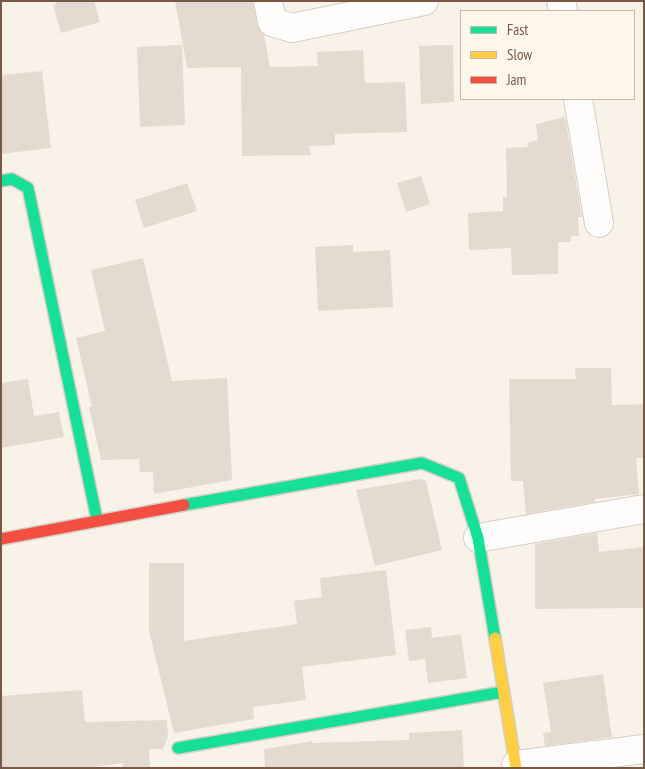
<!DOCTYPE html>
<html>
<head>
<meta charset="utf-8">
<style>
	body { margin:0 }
	#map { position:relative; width:645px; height:769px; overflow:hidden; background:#f8f2e8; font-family:"PT Sans Narrow",sans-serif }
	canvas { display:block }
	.frame { position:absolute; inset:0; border:2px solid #785946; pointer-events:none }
	.legend { position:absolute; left:460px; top:10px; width:175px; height:90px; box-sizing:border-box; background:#fff7eb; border:1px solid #c9b8a9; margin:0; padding:6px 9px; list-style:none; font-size:15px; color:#785946 }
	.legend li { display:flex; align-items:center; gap:10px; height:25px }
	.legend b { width:25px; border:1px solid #c9b8a9 }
</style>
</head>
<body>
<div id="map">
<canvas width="645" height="769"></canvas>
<div class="frame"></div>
<ul class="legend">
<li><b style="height:6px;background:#16e098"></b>Fast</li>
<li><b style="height:6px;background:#ffcf43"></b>Slow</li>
<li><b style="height:6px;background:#f24e42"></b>Jam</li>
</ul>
</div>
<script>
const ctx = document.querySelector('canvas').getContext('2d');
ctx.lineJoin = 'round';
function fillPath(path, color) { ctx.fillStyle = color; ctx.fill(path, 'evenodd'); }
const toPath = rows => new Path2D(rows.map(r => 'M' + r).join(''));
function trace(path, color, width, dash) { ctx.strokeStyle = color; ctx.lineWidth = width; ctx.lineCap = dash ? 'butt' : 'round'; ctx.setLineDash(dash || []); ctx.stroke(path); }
const building = toPath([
	[55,1,94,1,100,22,61,33,53,5,56,5],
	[175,1,253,1,257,25,264,35,270,67,318,66,317,52,363,50,365,83,405,82,407,132,335,134,335,145,309,146,311,155,242,156,241,67,187,68],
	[182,45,185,125,140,127,137,47],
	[453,45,454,102,421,104,419,46],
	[42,71,51,148,1,154,1,75],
	[565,117,582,217,578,217,579,236,571,236,571,242,558,242,558,274,512,275,511,248,469,250,468,213,503,211,503,197,507,197,506,148,528,147,527,143,538,140,536,124],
	[421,176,430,204,406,212,397,183],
	[187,183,197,211,144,228,135,200],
	[353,245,353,252,390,250,393,307,318,311,315,247],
	[143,258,172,381,227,378,232,480,154,494,153,472,140,472,139,459,101,460,89,407,92,407,76,338,105,331,91,270],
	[575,368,611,368,612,405,644,404,644,458,636,458,639,494,595,499,595,502,526,514,523,481,511,481,509,379,576,379],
	[28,379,34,416,59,412,64,437,1,448,1,383],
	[420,479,426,481,442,550,375,566,356,490],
	[597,533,599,552,644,547,644,608,535,609,535,544],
	[149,563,184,563,184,641,297,624,294,601,322,597,320,578,386,570,396,655,302,667,306,700,253,707,254,719,174,733,149,631],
	[431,627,432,638,461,634,467,678,428,683,425,659,409,661,405,630],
	[603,674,612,737,545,746,543,733,551,732,543,683],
	[82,690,85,722,167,720,168,736,163,749,149,749,150,768,123,768,123,763,84,768,1,768,1,696],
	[462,730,464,768,265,768,264,749,312,741,312,743,409,740,409,733]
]);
const street = toPath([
	[268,1,272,22,292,28,424,1],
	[561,1,563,11],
	[578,99,599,223],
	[478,538,644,509],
	[516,765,644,749]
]);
const fast = toPath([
	[1,181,12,179,28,188,97,520],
	[184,505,422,463,459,478,478,538,495,638],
	[178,748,503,692]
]);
const slow = toPath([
	[495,638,516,768]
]);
const jam = toPath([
	[1,539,184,505]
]);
fillPath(building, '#e5dad0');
trace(street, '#d6cec5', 30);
trace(fast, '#d7cec5', 14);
trace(slow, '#d7cec5', 14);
trace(jam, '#d7cec5', 14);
trace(street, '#fefdfc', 28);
trace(fast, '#16e098', 11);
trace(slow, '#ffcf43', 11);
trace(jam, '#f24e42', 11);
</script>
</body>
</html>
